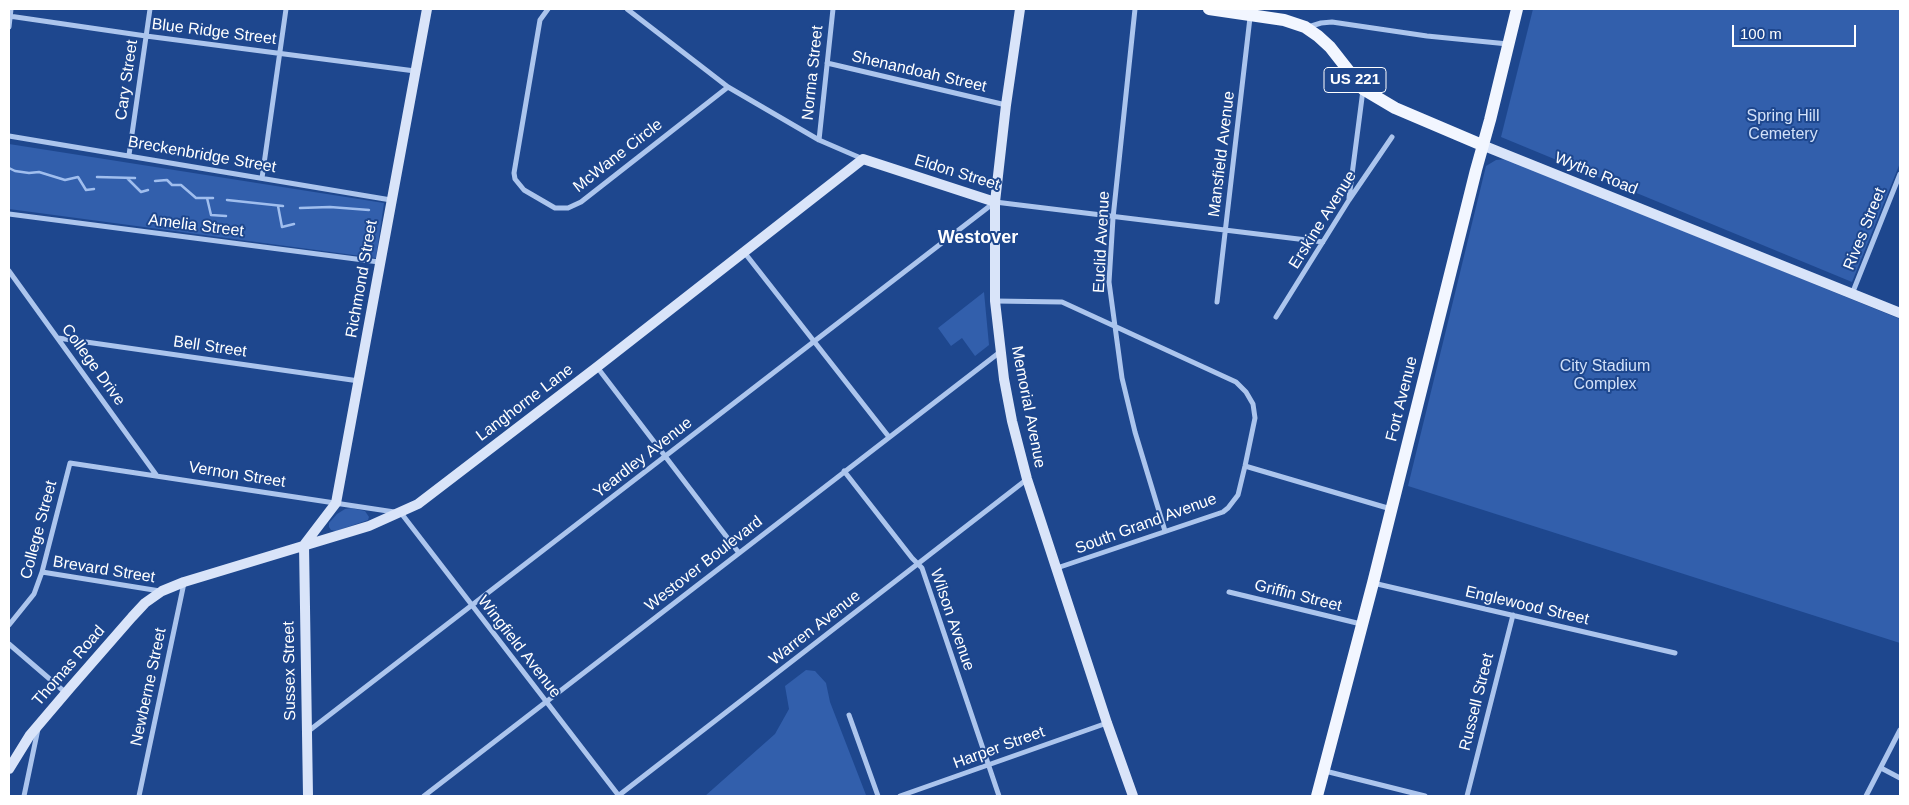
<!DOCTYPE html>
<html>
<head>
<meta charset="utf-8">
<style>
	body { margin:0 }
	#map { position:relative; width:1909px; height:805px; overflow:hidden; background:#1e478e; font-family:Arial,sans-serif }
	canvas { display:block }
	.frame { position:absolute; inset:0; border:10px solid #fff; pointer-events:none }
	.scale { position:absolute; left:1732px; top:25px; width:124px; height:22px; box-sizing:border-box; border:2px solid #fff; border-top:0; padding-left:6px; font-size:15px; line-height:18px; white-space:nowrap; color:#fff; -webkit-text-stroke:4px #1e478e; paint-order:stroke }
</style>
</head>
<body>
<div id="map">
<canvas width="1909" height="805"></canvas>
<div class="frame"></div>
<div class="scale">100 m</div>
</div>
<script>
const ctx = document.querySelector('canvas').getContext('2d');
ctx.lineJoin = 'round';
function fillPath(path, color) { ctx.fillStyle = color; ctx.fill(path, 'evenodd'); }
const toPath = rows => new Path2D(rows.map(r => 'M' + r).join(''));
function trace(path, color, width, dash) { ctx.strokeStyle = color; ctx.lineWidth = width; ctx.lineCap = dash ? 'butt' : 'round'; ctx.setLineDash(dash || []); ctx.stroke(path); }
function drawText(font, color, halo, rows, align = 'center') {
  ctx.font = font + ' Arial,sans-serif'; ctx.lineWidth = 4; ctx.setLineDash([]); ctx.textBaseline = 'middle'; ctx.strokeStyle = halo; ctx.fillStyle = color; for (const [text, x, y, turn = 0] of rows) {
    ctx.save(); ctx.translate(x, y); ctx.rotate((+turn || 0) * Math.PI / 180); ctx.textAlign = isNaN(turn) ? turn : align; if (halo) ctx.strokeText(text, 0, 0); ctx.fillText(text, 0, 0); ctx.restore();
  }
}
const green = toPath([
	[1533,9,1900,9,1900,163,1852,282,1501,137],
	[9,144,384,203,376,258,9,209],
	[1507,159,1900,319,1900,643,1408,486,1486,166,1496,160],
	[984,292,989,345,975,356,962,338,951,346,938,328],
	[351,508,365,511,369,517,368,520,336,531,331,530,329,527,329,523,337,514,345,509],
	[806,670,815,671,826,683,830,702,866,795,705,796,775,734,789,709,785,686]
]);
const stream = toPath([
	[9,168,15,171,29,173,39,172,65,180,78,177,86,190,94,189],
	[97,177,135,178],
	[127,178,141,192,148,190],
	[155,181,167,180,172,185,181,185,196,198,213,198],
	[207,198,211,215,226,216],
	[227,200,283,206],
	[278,206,282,227,294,224],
	[300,208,330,207,369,210]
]);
const street = toPath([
	[548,9,540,20,514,173,515,179,524,190,555,208,568,208,581,202,728,87],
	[627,9,728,87,819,140,863,159],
	[1135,9,1113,218,1109,282,1122,378,1135,432,1165,531],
	[9,16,146,36,415,71],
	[9,27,11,9],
	[1308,27,1321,23,1332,22,1427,36,1508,44],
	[827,63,1006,105],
	[9,136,391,200],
	[819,140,833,9],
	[129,155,150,9],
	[262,178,286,9],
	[1349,198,1363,90],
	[9,214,379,262],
	[744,252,889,437],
	[9,271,157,476],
	[1852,294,1900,174],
	[995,301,1062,302,1236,382,1246,392,1253,404,1255,418,1245,466,1238,495,1228,508,1223,512,1057,568],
	[1217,302,1251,9],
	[1276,317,1349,200,1392,137],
	[58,338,359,381],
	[597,367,739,553],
	[1245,466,1391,509],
	[844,471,912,558,922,568,999,796],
	[42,572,160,591],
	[1373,583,1675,653],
	[1229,592,1361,624],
	[9,625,34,594,42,572,70,463,401,513,619,796],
	[9,644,66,693],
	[849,715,878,796],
	[306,733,995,202,1323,242],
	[1881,768,1900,778],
	[1325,771,1425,796],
	[24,796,38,729],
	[139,796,184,583],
	[424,796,1000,352],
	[618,796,1026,480],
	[900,796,1107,723],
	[1467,796,1513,615],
	[1866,796,1900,730]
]);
const secondary = toPath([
	[1020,9,1006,105,995,202,995,301,1004,379,1012,421,1027,479,1107,723,1133,796],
	[1482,145,1900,313],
	[304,545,336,503,427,9],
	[304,545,308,796],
	[9,769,30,735,70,688,132,617,145,603,162,591,184,582,369,526,418,504,597,367,863,159,995,202]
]);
const primary = toPath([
	[1209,9,1284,20,1305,27,1318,36,1330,47,1363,89,1395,108,1482,145],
	[1317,796,1373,583,1476,170,1490,120,1517,9]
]);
const shields = [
	[1355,80,62]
];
const shieldNames = [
	["US 221",1355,80]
];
const streetNames = [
	["Blue Ridge Street",214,32,7],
	["Shenandoah Street",919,72,13],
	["Norma Street",813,73,-84],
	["Cary Street",127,80,-82],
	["Mansfield Avenue",1222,154,-83],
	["Breckenbridge Street",202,155,10],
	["McWane Circle",618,156,-38],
	["Eldon Street",957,173,17],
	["Wythe Road",1596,174,22],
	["Erskine Avenue",1323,220,-58],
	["Amelia Street",196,226,7],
	["Rives Street",1865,229,-68],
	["Euclid Avenue",1102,242,-87],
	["Richmond Street",362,279,-80],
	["Bell Street",210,347,8],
	["College Drive",93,365,54],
	["Fort Avenue",1402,399,-76],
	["Langhorne Lane",525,403,-37],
	["Memorial Avenue",1028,407,79],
	["Yeardley Avenue",643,458,-38],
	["Vernon Street",237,475,9],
	["South Grand Avenue",1146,524,-20],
	["College Street",39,530,-75],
	["Westover Boulevard",704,564,-38],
	["Brevard Street",104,570,9],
	["Griffin Street",1298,596,14],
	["Englewood Street",1527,606,13],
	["Wilson Avenue",952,620,71],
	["Warren Avenue",815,628,-38],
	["Wingfield Avenue",519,647,52],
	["Thomas Road",69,666,-49],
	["Sussex Street",290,671,-91],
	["Newberne Street",149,687,-78],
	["Russell Street",1477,702,-76],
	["Harper Street",999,748,-20]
];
const parkNames = [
	["Spring Hill",1783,117],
	["Cemetery",1783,135],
	["City Stadium",1605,367],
	["Complex",1605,385]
];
const neighbourhoodNames = [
	["Westover",978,238]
];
fillPath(green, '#325fac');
trace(stream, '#a0beee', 2.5);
trace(street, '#acc5ed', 5);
trace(secondary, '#d9e4f9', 10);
trace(primary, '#f2f6ff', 12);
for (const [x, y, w] of shields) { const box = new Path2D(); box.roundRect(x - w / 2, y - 12.5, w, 25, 4); ctx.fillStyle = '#1e478e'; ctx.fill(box); trace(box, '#fff', 1); }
drawText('bold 15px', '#fff', null, shieldNames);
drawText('16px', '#fff', '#1e478e', streetNames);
drawText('16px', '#d2e1f9', '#1e478e', parkNames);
drawText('bold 18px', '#fff', '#1e478e', neighbourhoodNames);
</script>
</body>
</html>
